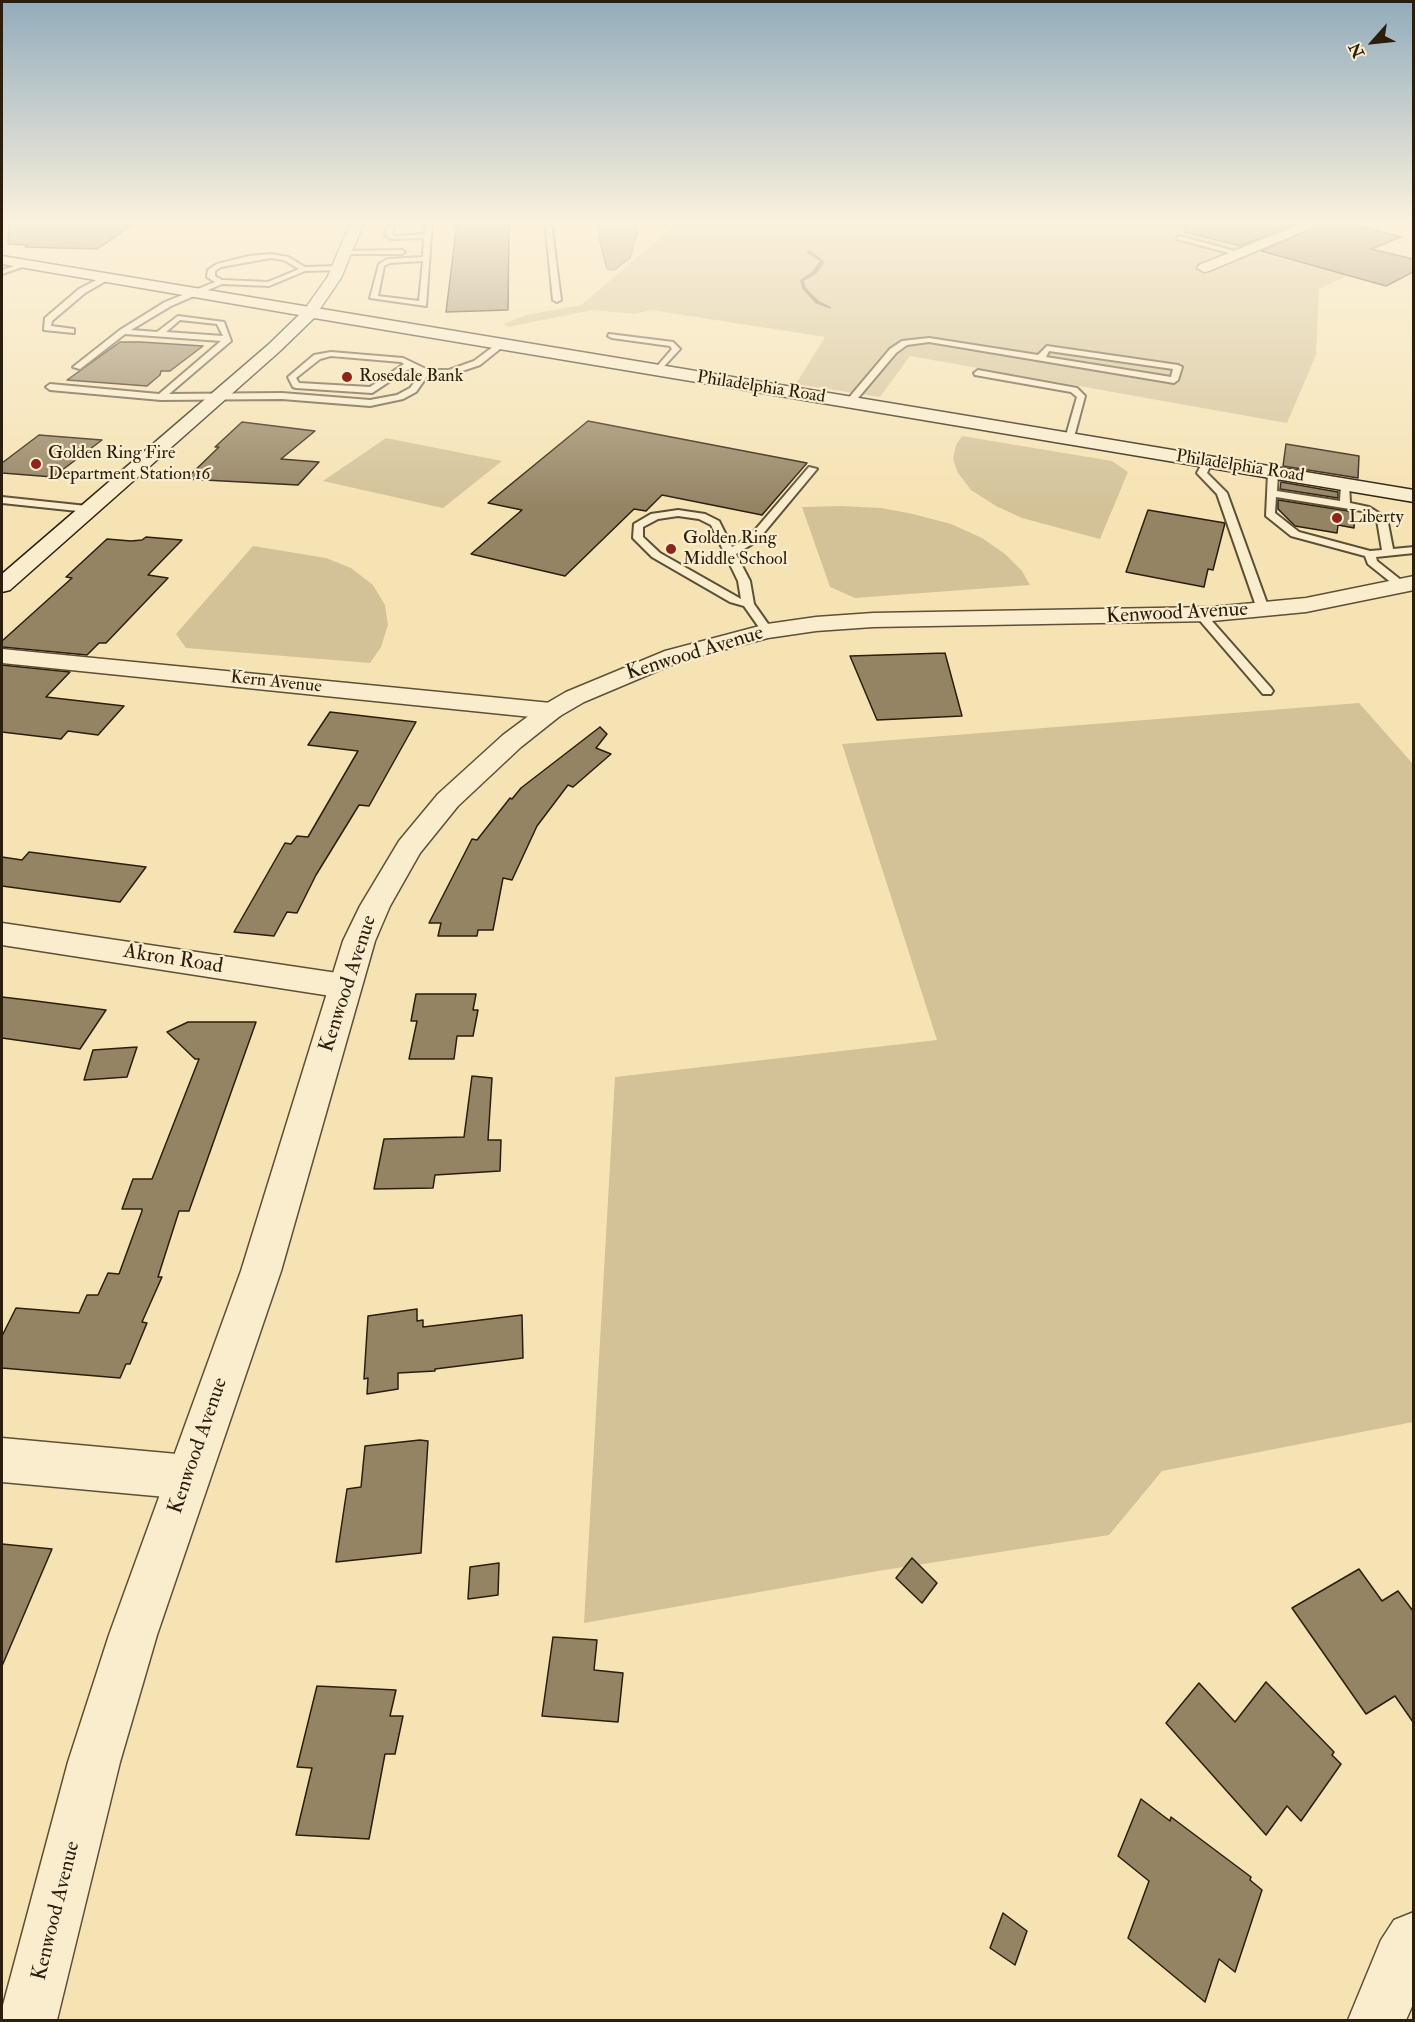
<!DOCTYPE html>
<html>
<head>
<meta charset="utf-8">
<style>
	body { margin:0 }
	#map { position:relative; width:1415px; height:2022px; overflow:hidden; background:#f6e3b4; font-family:"IM FELL Double Pica",serif }
	canvas { display:block }
	.frame { position:absolute; inset:0; border:3px solid #2b1e0d; pointer-events:none }
	.north { position:absolute; left:1343px; top:12px; width:60px; height:60px; -webkit-text-stroke:4px #f9edce; paint-order:stroke; rotate:243deg; font-size:16px; font-weight:700; line-height:24px; text-align:center; color:#2b1e0d }
	.north::after { content:''; display:block; margin:auto; width:21px; height:27px; background:#2b1e0d; clip-path:polygon(50% 0,100% 100%,50% 72%,0 100%) }
</style>
</head>
<body>
<div id="map">
<canvas width="1415" height="2022"></canvas>
<div class="frame"></div>
<div class="north">N</div>
</div>
<script>
const ctx = document.querySelector('canvas').getContext('2d');
ctx.lineJoin = 'round';
function fillPath(path, color) { ctx.fillStyle = color; ctx.fill(path, 'evenodd'); }
const toPath = rows => new Path2D(rows.map(r => 'M' + r).join(''));
function trace(path, color, width, dash) { ctx.strokeStyle = color; ctx.lineWidth = width; ctx.lineCap = dash ? 'butt' : 'round'; ctx.setLineDash(dash || []); ctx.stroke(path); }
function drawText(font, color, halo, rows, align = 'center') {
  ctx.font = font + ' "IM FELL Double Pica",serif'; ctx.lineWidth = 4.5; ctx.setLineDash([]); ctx.textBaseline = 'middle'; ctx.strokeStyle = halo; ctx.fillStyle = color; for (const [text, x, y, turn = 0] of rows) {
    ctx.save(); ctx.translate(x, y); ctx.rotate((+turn || 0) * Math.PI / 180); ctx.textAlign = isNaN(turn) ? turn : align; if (halo) ctx.strokeText(text, 0, 0); ctx.fillText(text, 0, 0); ctx.restore();
  }
}
const green = toPath([
	[679,222,1212,222,1184,233,1347,276,1319,289,1316,355,1287,423,910,356,880,397,796,384,825,337,651,310,635,314,592,310,508,327,504,324,526,315,581,305],
	[962,436,1112,461,1128,472,1100,539,1022,518,996,506,971,490,958,473,953,459,956,445],
	[386,438,502,461,443,508,323,481],
	[841,506,881,508,913,514,951,524,982,538,1005,554,1022,571,1030,585,855,598,830,587,802,507],
	[253,546,326,558,351,568,373,585,385,605,388,625,381,647,370,663,186,648,176,634],
	[1359,703,1413,764,1413,1422,1162,1471,1109,1535,878,1571,584,1623,615,1077,937,1040,842,744]
]);
const water = toPath([
	[629,222,636,225,638,229,630,258,614,270,607,269,599,238,599,226,603,223,629,222]
]);
const stream = toPath([
	[668,222,676,222,664,226,662,225,668,222],
	[807,251,811,251,824,261,823,265,816,274,804,281,806,288,819,301,831,307,831,309,815,303,802,288,800,280,812,272,820,261,807,253,807,251]
]);
const building = toPath([
	[9,222,137,222,97,249,25,247,28,245,8,244,9,222],
	[457,222,509,222,508,310,446,312,457,222],
	[1186,222,1299,222,1240,246,1185,232,1186,222],
	[1327,222,1343,222,1401,237,1371,249,1413,259,1413,272,1386,286,1261,251,1327,222],
	[120,342,141,342,203,346,170,371,161,371,160,375,147,386,67,380,120,342],
	[588,421,666,436,807,463,762,515,662,495,646,511,634,509,565,576,471,554,522,510,488,503,588,421],
	[242,422,315,431,281,459,319,462,298,485,186,479,219,447,215,447,242,422],
	[39,435,102,440,53,477,2,473,2,463,39,435],
	[1286,444,1359,456,1358,478,1283,466,1286,444],
	[1281,482,1338,492,1338,498,1280,489,1281,482],
	[1278,500,1355,512,1354,528,1338,525,1337,533,1295,526,1278,509,1278,500],
	[1148,510,1225,523,1213,570,1208,569,1204,587,1126,572,1148,510],
	[146,537,182,540,148,575,168,578,106,643,99,643,87,655,2,647,2,641,72,578,66,577,107,539,131,541,142,540,146,537],
	[945,653,962,716,877,720,850,656,945,653],
	[2,665,70,672,46,697,124,706,98,735,68,731,61,739,2,732,2,665],
	[330,712,416,722,369,806,359,805,316,875,297,913,287,912,274,936,234,932,285,843,291,844,297,836,308,837,358,751,308,745,330,712],
	[600,727,607,734,596,748,611,754,573,787,568,785,537,826,512,880,503,878,493,930,478,930,477,936,438,936,441,923,429,923,472,839,477,840,510,798,512,799,521,788,600,727],
	[29,852,146,867,120,902,2,886,2,857,22,860,29,852],
	[416,994,476,994,473,1010,478,1010,473,1036,457,1036,454,1059,409,1059,417,1021,411,1021,416,994],
	[2,997,36,1001,106,1010,80,1049,2,1038,2,997],
	[188,1022,256,1022,189,1211,179,1211,158,1277,162,1277,142,1322,147,1323,130,1364,126,1364,120,1378,2,1368,2,1336,16,1308,79,1313,87,1295,98,1295,108,1273,119,1274,142,1211,142,1209,122,1209,133,1179,152,1179,199,1059,195,1059,167,1032,188,1022],
	[137,1047,127,1077,84,1080,93,1050,137,1047],
	[472,1076,492,1078,488,1140,501,1140,500,1171,435,1175,433,1188,374,1189,384,1139,464,1137,472,1076],
	[417,1309,417,1321,423,1320,423,1327,522,1315,523,1358,435,1369,435,1371,398,1373,398,1389,367,1394,368,1378,364,1379,368,1316,417,1309],
	[420,1440,428,1441,421,1553,336,1562,347,1489,361,1487,365,1446,420,1440],
	[2,1544,52,1549,2,1666,2,1544],
	[912,1558,937,1583,922,1603,896,1578,912,1558],
	[499,1563,498,1595,468,1599,470,1567,499,1563],
	[1359,1569,1382,1601,1398,1591,1413,1611,1413,1722,1395,1696,1366,1714,1292,1608,1359,1569],
	[553,1637,597,1640,594,1670,623,1673,618,1722,542,1716,553,1637],
	[1266,1682,1334,1752,1332,1755,1341,1764,1301,1821,1287,1806,1266,1835,1166,1723,1199,1683,1235,1722,1266,1682],
	[317,1686,396,1690,390,1716,403,1716,395,1754,385,1754,369,1839,296,1835,312,1768,297,1767,317,1686],
	[1141,1799,1170,1821,1171,1817,1251,1877,1250,1880,1262,1890,1235,1972,1219,1959,1205,2002,1128,1938,1149,1881,1118,1856,1141,1799],
	[1003,1913,1027,1931,1015,1965,990,1948,1003,1913]
]);
const service = toPath([
	[389,222,395,222,392,234,394,236,425,234,426,222,432,222,426,306,370,298,379,264,388,259,423,257,424,238,391,239,385,235,389,222],
	[423,261,419,301,378,296,384,266,390,263,423,261],
	[545,222,551,222,561,300,557,302,553,300,545,222],
	[1179,236,1242,253,1243,254,1240,256,1177,239,1179,236],
	[346,251,402,250,405,252,402,254,344,254,346,251],
	[271,254,288,257,305,267,339,266,343,268,339,270,305,271,269,286,222,284,171,306,131,330,157,332,178,316,224,322,231,341,169,394,282,393,370,400,397,395,410,388,421,374,410,368,372,393,296,388,293,387,288,377,314,355,331,352,403,358,428,370,449,370,474,361,498,343,505,345,480,365,450,375,428,375,416,392,403,399,370,406,282,399,161,400,50,390,46,387,50,384,159,394,221,341,125,334,80,369,73,367,120,330,165,302,215,282,207,277,208,270,217,264,249,256,271,254],
	[271,258,284,260,299,269,268,282,222,280,215,276,215,271,221,267,271,258],
	[180,320,217,324,223,336,166,332,180,320],
	[331,356,401,362,404,364,370,387,299,383,296,378,320,359,331,356],
	[26,262,28,265,2,274,2,270,26,262],
	[104,276,111,278,85,293,52,321,51,326,74,329,74,333,44,330,45,318,79,289,104,276],
	[609,334,673,342,680,349,657,374,653,371,672,349,670,346,612,338,608,336,609,334],
	[929,338,1038,355,1047,346,1178,365,1182,367,1178,380,1174,383,929,342,907,345,896,353,853,404,847,404,847,400,890,349,902,341,929,338],
	[1049,351,1173,369,1171,377,1046,357,1049,351],
	[978,370,1077,388,1085,396,1073,441,1065,439,1077,397,1071,392,975,375,974,373,978,370],
	[1204,460,1210,460,1212,462,1207,473,1227,493,1269,609,1267,611,1263,612,1257,609,1217,494,1197,473,1204,460],
	[809,467,817,469,757,541,736,554,750,581,754,604,773,631,771,633,763,633,744,606,730,602,652,557,633,538,634,524,651,514,678,510,705,514,719,521,732,547,749,537,809,467],
	[678,516,699,519,711,525,738,581,741,599,660,553,643,537,643,527,658,519,678,516],
	[1273,470,1278,473,1277,491,1340,501,1341,485,1349,483,1350,503,1369,507,1387,518,1393,549,1414,547,1414,553,1376,557,1377,561,1406,584,1406,588,1398,588,1368,564,1365,556,1291,536,1266,516,1268,473,1273,470],
	[1276,497,1362,511,1377,520,1382,550,1370,551,1299,532,1275,513,1276,497],
	[2,497,87,506,92,509,87,512,2,503,2,497],
	[1200,611,1204,612,1271,688,1273,691,1271,694,1263,694,1196,616,1196,612,1200,611]
]);
const minor = toPath([
	[1306,222,1325,222,1209,271,1204,272,1197,268,1199,265,1306,222],
	[2,649,551,703,560,706,564,711,560,716,551,719,2,663,2,649],
	[2,923,344,974,355,977,360,986,355,995,344,998,2,945,2,923],
	[2,1438,188,1455,204,1461,210,1477,204,1493,188,1499,2,1482,2,1438],
	[1414,1912,1414,2002,1406,2020,1348,2020,1381,1940,1394,1920,1414,1912]
]);
const tertiary = toPath([
	[351,222,364,222,341,278,315,316,305,316,302,313,327,278,351,222],
	[1414,576,1414,590,1306,612,1212,621,873,627,816,631,768,638,681,661,584,702,560,716,521,747,458,806,420,853,390,906,375,941,281,1271,157,1635,120,1762,57,2020,2,2020,2,2009,68,1762,109,1635,241,1271,343,941,360,906,399,841,438,794,503,735,542,706,566,692,665,651,767,624,816,617,873,613,1212,607,1306,598,1414,576]
]);
const secondary = toPath([
	[2,256,1414,490,1414,502,314,318,280,351,10,590,2,592,2,574,268,345,299,315,2,264,2,256]
]);
const markers = [
	[347,377,6,"#8f2418"],
	[36,464,6,"#8f2418"],
	[1337,518,6,"#8f2418"],
	[671,549,6,"#8f2418"]
];
const farPoinames = [
	["Rosedale Bank",359,377],
	["Golden Ring Fire",48,454],
	["Department Station 16",48,475],
	["Liberty",1349,518],
	["Golden Ring",683,539],
	["Middle School",683,560]
];
const farStreetnames = [
	["Philadelphia Road",761,388,9],
	["Philadelphia Road",1240,467,9],
	["Kern Avenue",276,683,6]
];
const streetNames = [
	["Kenwood Avenue",1177,614,-3],
	["Kenwood Avenue",695,654,-17],
	["Akron Road",173,960,9],
	["Kenwood Avenue",349,984,-72],
	["Kenwood Avenue",199,1446,-71],
	["Kenwood Avenue",57,1911,-76]
];
fillPath(green, '#d3c298');
fillPath(water, '#b1a07b');
trace(water, '#7b6c4f', 1.5);
fillPath(stream, '#7b6c4f');
fillPath(building, '#958464');
trace(building, '#2b1e0d', 1.5);
trace(service, '#5e4f37', 4);
trace(minor, '#5e4f37', 3);
trace(tertiary, '#5e4f37', 3);
trace(secondary, '#2b1e0d', 3);
fillPath(service, '#f9edce');
fillPath(minor, '#f9edce');
fillPath(tertiary, '#f9edce');
fillPath(secondary, '#f9edce');
const sky = ctx.createLinearGradient(0, 0, 0, 506);
sky.addColorStop(0, '#92acbc');
sky.addColorStop(0.44, '#fbf2dd');
sky.addColorStop(1, '#fbf2dd00');
ctx.fillStyle = sky;
ctx.fillRect(0, 0, 1415, 506);
for (const [x, y, r, color] of markers) { const dot = new Path2D(); dot.arc(x, y, r, 0, 2 * Math.PI); ctx.fillStyle = color; ctx.fill(dot); trace(dot, '#f9edce', 2); }
drawText('18px', '#2b1e0d', '#f9edce', farPoinames, 'left');
drawText('18px', '#2b1e0d', '#f9edce', farStreetnames);
drawText('21px', '#2b1e0d', '#f9edce', streetNames);
</script>
</body>
</html>
